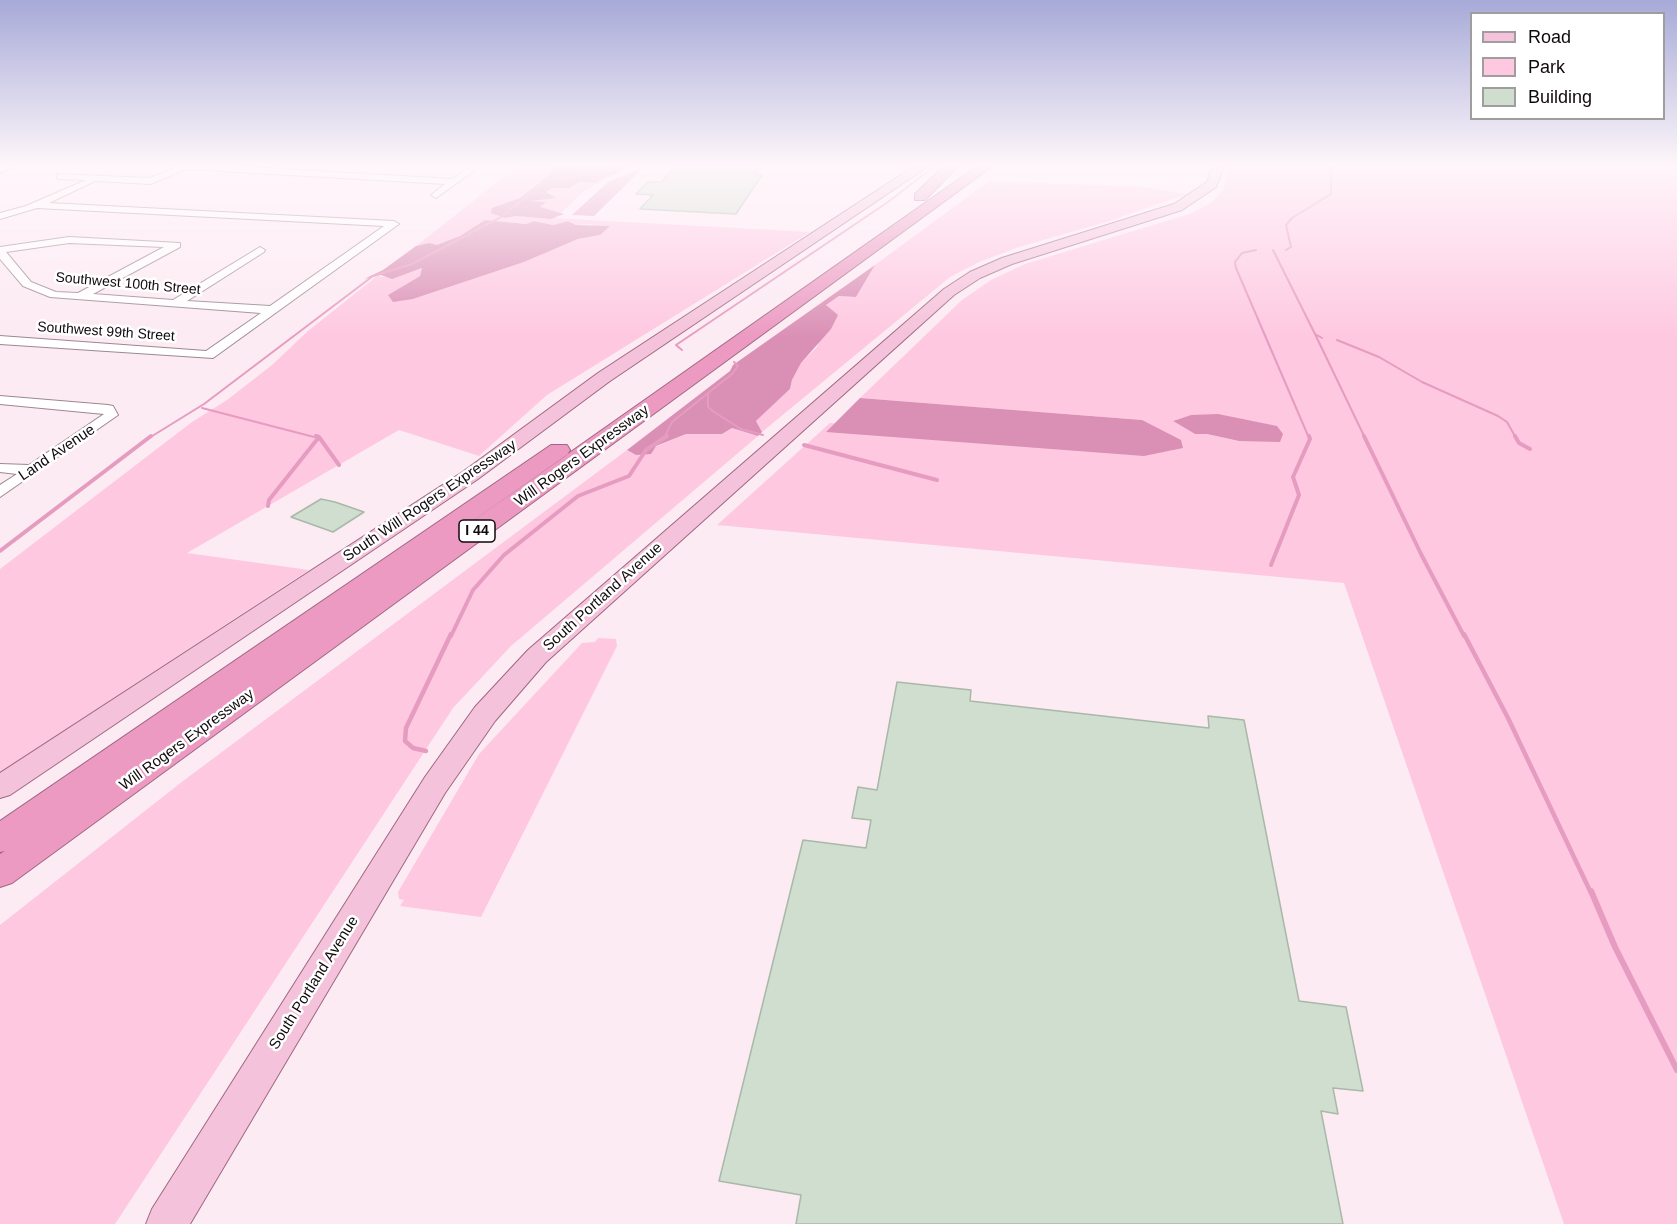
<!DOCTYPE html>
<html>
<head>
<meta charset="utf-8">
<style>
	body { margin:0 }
	#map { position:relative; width:1677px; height:1224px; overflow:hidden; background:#fdebf3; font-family:Helvetica,sans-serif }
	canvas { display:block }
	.legend { position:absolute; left:1470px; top:12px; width:195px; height:108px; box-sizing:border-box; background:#fff; border:2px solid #9f9d9e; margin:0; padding:8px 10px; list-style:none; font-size:18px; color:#10090d }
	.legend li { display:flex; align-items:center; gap:12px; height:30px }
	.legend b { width:30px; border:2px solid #9f9d9e }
</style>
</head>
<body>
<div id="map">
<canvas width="1677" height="1224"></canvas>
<ul class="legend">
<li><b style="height:8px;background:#f4c2da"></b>Road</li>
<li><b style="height:16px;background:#fec8e1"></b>Park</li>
<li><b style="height:16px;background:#cfdece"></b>Building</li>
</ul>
</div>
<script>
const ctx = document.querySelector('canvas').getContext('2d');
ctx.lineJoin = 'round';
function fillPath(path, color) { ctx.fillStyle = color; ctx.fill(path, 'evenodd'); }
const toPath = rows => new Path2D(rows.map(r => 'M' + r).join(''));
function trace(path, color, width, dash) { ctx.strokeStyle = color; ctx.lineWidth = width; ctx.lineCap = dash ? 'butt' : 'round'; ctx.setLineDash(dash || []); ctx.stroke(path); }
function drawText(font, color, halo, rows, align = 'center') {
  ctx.font = font + ' Helvetica,sans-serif'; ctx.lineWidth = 5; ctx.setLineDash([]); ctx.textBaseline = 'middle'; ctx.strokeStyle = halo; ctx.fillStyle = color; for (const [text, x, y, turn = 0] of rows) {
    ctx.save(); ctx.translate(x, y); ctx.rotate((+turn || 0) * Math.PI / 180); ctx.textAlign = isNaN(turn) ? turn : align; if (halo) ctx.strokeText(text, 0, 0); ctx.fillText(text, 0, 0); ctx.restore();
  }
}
const green = toPath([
	[519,165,557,165,552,167,547,177,520,198,493,208,505,218,516,216,810,232,547,395,479,456,399,430,187,553,309,570,0,772,0,569,192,422,227,400,272,365,308,331,377,276,392,278,423,268,420,276,388,295,413,299,524,262,578,239,600,235,591,224,576,225,568,221,553,225,534,221,526,224,485,220,460,236,437,246,429,243,416,246],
	[1229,165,1677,165,1677,1224,1564,1224,1344,583,717,525,830,423,1171,451,1142,420,860,398,962,300,991,280,1025,264,1192,213,1212,202,1223,190],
	[1192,415,1239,441,1207,434,1195,434,1173,421],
	[616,174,584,191,561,213,538,207,545,202,528,201,555,198,545,192,552,188,570,188,579,182,596,183,603,176],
	[989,181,1141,187,1187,194,1110,221,1019,247,979,262,950,277,762,432,756,421,790,389,792,380,801,363,817,347,830,310,826,305,839,296,856,297,875,265],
	[732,428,758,436,511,646,453,708,115,1224,0,1224,0,925,183,781,627,450,636,455,686,434,722,434],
	[598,638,616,639,617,646,481,917,400,906,404,900,399,899,398,892,479,754,582,643,595,642]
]);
const forest = toPath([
	[557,165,631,165,616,174,603,177,596,183,579,182,570,188,552,188,546,192,556,198,531,201,546,202,540,207,564,214,551,219,516,216,505,218,491,213,492,208,520,198,547,177,552,167],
	[485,220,526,224,534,221,553,225,568,221,576,225,610,226,600,235,578,239,524,262,413,299,393,302,388,295,420,276,422,268,392,279,381,275,364,279,383,270,416,246,429,243,437,245,460,236],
	[875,265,856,297,839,296,826,305,838,315,831,329,801,363,792,380,790,389,756,421,762,432,758,436,732,428,722,434,686,434,656,446,651,454,636,455,627,450,730,371,733,365],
	[860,398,1142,420,1181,440,1183,448,1144,456,826,432],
	[1218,414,1277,426,1283,434,1280,442,1239,441,1207,434,1195,434,1173,421,1191,415]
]);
const water = toPath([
	[645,166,594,216,572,215,608,182]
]);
const streamFar3 = toPath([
	[1256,250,1242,253,1235,262,1236,268,1309,438],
	[1273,250,1315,334,1322,338],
	[1286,250,1291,247,1286,225,1292,218,1331,194,1331,171,1327,165],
	[1315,334,1365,438],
	[1337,340,1379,357,1422,382,1498,416,1507,422,1516,438],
	[682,350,676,345,888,202,936,165],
	[708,393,708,407,714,412,741,429,763,435],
	[202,408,318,438],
	[149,438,204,404,373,276,412,264,501,217,550,178,608,172,620,165],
	[664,438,672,422,732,374,738,366,734,362]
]);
const streamFar2 = toPath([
	[1364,436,1421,554,1464,636],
	[1515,436,1519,443,1530,449],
	[319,437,339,465],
	[804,445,937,480],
	[268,506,269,500,319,437,316,436],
	[0,551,151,436],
	[1271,565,1299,495,1293,477,1310,439,1309,436],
	[451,636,473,590,504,555,578,496,629,476,646,450,667,436]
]);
const streamFar1 = toPath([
	[1464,634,1508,718,1591,893],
	[426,751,413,748,405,741,406,728,451,634]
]);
const stream = toPath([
	[1591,891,1615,947,1677,1070]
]);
const building = toPath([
	[676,165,762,165,755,175,762,175,736,214,640,209,653,195,636,194,648,182,661,182,676,165],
	[321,499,335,502,364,512,333,532,291,517,321,499],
	[897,682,971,690,970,701,1209,728,1208,716,1244,720,1299,1001,1346,1007,1363,1091,1333,1088,1338,1114,1321,1111,1343,1224,796,1224,801,1195,719,1181,803,840,866,848,871,820,852,818,858,787,877,790,897,682]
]);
const minor = toPath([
	[3,165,15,165,0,173,0,167,3,165],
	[164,165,216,165,452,179,472,165,482,165,436,198,431,195,445,184,186,169,151,184,95,181,49,203,394,221,399,224,213,358,0,344,0,336,206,351,261,313,50,297,23,286,0,259,0,247,69,237,180,243,180,247,93,294,173,300,260,247,265,250,264,252,187,301,270,306,384,226,37,208,0,219,0,213,26,206,86,180,60,179,57,178,57,174,150,178,175,168,164,165],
	[69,243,164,247,78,293,56,292,31,282,6,252,69,243],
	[0,396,108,405,113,406,118,415,0,497,0,485,17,474,0,472,0,464,29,465,104,414,0,404,0,396]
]);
const major = toPath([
	[916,165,930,165,610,381,478,479,10,795,0,798,0,773,464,471,598,373,916,165],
	[1213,165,1225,165,1216,187,1182,210,1012,264,980,278,954,295,546,662,495,721,445,793,190,1224,146,1224,152,1209,425,777,475,707,528,650,944,289,970,272,1002,258,1174,204,1207,182,1213,165]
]);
const highway = toPath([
	[945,165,959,165,925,200,915,200,915,194,945,165],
	[979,165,994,165,12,883,0,887,0,854,5,851,0,852,0,821,551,445,567,445,570,450,567,455,437,546,979,165]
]);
const farStreetnames = [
	["Southwest 100th Street",128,284,5],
	["Southwest 99th Street",106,332,4]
];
const shields = [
	[477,531,36]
];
const shieldNames = [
	["I 44",477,531]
];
const streetNames = [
	["Land Avenue",57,453,-34],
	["Will Rogers Expressway",582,456,-36],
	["South Will Rogers Expressway",430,501,-34],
	["South Portland Avenue",603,597,-42],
	["Will Rogers Expressway",187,740,-36],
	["South Portland Avenue",314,983,-58]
];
fillPath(green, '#fec8e1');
fillPath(forest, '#da90b5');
fillPath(water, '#e69bc0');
trace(streamFar3, '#e69bc0', 2);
trace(streamFar2, '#e69bc0', 4);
trace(streamFar1, '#e69bc0', 4.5);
trace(stream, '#e69bc0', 6);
fillPath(building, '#cfdece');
trace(building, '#a9b8a8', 1.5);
trace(minor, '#9c8891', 2);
trace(major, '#9f6783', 2);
trace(highway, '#9f6783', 2);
fillPath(minor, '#fff');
fillPath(major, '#f4c2da');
fillPath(highway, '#ec9ac2');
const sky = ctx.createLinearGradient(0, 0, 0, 337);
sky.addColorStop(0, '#a7aad8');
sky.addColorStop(0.49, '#fef6fa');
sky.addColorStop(1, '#fef6fa00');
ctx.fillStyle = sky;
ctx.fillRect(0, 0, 1677, 337);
drawText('14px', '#10090d', '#fff', farStreetnames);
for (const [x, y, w] of shields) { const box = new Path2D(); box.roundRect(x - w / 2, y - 11, w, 22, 4.5); ctx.fillStyle = '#fff'; ctx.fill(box); trace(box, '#10090d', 1.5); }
drawText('bold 14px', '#10090d', null, shieldNames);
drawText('15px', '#10090d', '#fff', streetNames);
</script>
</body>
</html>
